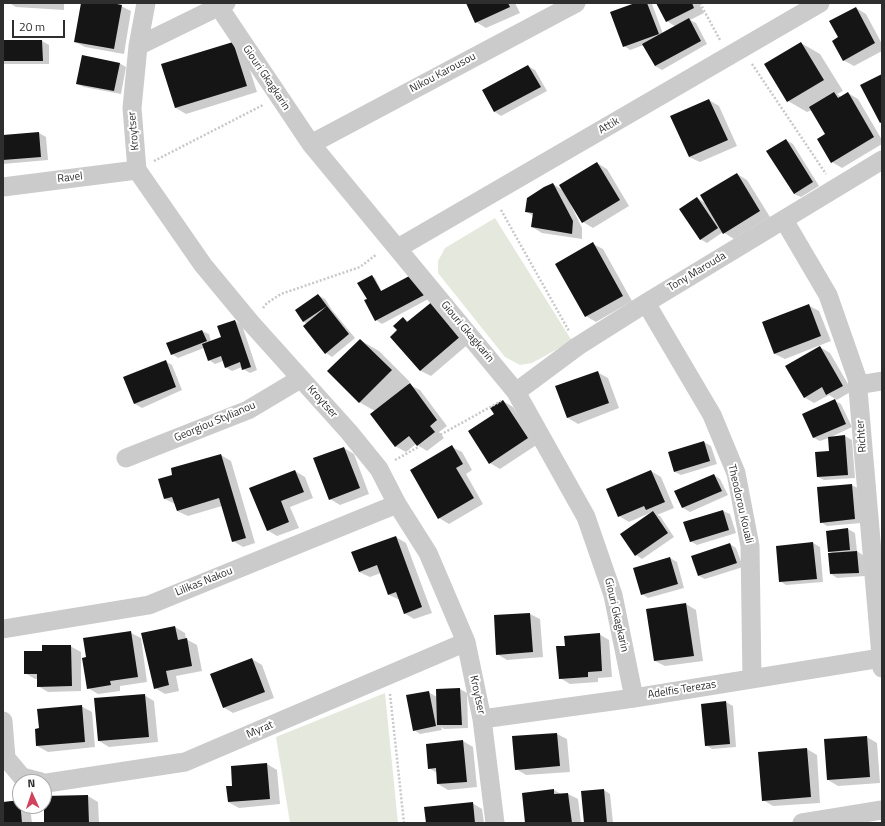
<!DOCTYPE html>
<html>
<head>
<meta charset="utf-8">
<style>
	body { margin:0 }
	#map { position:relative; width:885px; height:826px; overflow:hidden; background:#fff; font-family:"Titillium Web",sans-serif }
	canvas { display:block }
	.frame { position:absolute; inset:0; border:4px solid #2e2e2e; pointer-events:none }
	.north { position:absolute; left:12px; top:774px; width:40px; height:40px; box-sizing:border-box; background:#fff; border:1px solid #ababab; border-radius:50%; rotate:357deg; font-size:11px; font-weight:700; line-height:16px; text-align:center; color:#2e2e2e }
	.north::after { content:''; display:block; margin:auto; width:14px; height:18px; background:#d0445f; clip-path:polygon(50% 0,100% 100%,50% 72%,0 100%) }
	.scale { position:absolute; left:12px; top:20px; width:53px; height:18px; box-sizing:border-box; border:2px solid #2e2e2e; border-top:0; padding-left:5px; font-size:12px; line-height:14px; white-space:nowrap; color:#2e2e2e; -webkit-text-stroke:3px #fff; paint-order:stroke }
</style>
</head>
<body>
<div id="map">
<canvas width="885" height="826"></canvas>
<div class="frame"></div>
<div class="north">N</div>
<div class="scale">20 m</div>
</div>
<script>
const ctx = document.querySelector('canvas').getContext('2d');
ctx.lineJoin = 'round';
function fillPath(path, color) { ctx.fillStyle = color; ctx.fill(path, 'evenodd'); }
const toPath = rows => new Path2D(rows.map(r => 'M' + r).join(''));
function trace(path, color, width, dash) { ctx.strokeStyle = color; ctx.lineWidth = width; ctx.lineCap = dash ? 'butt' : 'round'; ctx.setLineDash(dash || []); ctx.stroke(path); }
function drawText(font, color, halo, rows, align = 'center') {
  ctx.font = font + ' "Titillium Web",sans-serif'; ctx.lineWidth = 4; ctx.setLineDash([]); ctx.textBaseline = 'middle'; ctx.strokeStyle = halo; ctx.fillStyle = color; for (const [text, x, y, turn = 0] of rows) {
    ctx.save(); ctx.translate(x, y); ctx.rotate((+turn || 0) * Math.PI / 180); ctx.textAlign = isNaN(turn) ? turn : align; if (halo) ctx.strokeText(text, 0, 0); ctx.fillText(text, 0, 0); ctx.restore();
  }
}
const green = toPath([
	[495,218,572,341,532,363,520,365,505,357,438,273,438,261,445,248],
	[385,693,398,823,290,823,276,737]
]);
const shadow = toPath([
	[9,3,64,3,64,10,16,7],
	[82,3,106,3,121,6,131,11,124,54,85,47,75,42],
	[467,3,515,3,520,13,486,28,476,22],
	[637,3,652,4,663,34,676,27,667,21,658,3,699,3,704,13,690,20,696,23,707,44,662,70,655,66,644,45,630,50,624,46],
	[856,8,866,14,882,44,882,51,854,66,843,60,839,38],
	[3,41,42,41,49,45,49,64,3,64],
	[233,43,243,49,257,92,186,114,176,108,162,65],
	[801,43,820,54,843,91,837,94,841,97,848,93,858,99,882,140,882,144,842,168,832,162,826,134,812,110,807,112,788,101],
	[119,63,126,67,121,94,84,87,77,84],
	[528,66,535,70,547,91,501,116,495,112,483,91],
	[709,100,719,106,737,146,700,162,689,157],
	[39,133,46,137,48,160,3,164,3,136],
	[786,140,793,144,819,186,801,197,794,194],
	[597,163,607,169,629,206,593,228,583,222,571,203,570,203,582,228,582,239,542,233,532,227,533,216,526,211,553,184,564,191],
	[737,174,747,180,770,217,734,239,723,232,707,243,700,239,697,198,705,203],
	[593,244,603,249,632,301,596,322,586,316,556,264],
	[415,274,432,297,382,324,376,320,368,299,372,276,375,278,382,292],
	[318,295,325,299,332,310,355,338,332,357,326,353,307,324,304,322,296,311],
	[808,305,819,311,831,341,785,359,775,354],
	[403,318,409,322,472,341,431,376,421,371,391,337,399,330],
	[235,321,242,325,257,370,250,373,243,369,242,367,232,371,225,367,223,361,215,364,209,360,204,348,178,358,172,354,202,331,209,334,211,342,222,338],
	[360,340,379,351,410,382,408,384,420,390,447,426,439,432,444,438,427,451,416,444,406,452,395,446,375,411,359,402],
	[820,347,830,353,852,391,835,401,841,404,852,427,829,438,845,436,852,440,855,478,824,480,818,477,830,452,829,438,820,441,814,438,803,414,837,400,829,395,814,403,804,397],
	[165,361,172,365,182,390,142,408,135,404,124,378],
	[597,372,608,378,619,408,578,424,568,418,556,387],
	[503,401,513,407,538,444,500,469,490,463,495,414],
	[704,442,711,446,717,464,681,475,675,472],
	[452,447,462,452,472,470,466,474,483,504,449,524,439,518],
	[344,448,354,454,369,494,340,505,330,499],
	[221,455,231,461,255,543,243,547,233,541,222,506,188,516,177,511,175,504,165,499,174,476],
	[295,471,305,477,313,498,290,507,299,528,277,536,267,530,251,489],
	[651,471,661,477,674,508,657,515,660,516,674,537,642,559,636,555,652,512,629,522,619,516],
	[714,475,720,479,728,495,690,512,683,508,676,491],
	[851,485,858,488,861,523,827,526,821,522],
	[723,511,730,514,736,533,697,545,690,541],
	[848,529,855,533,857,551,864,556,865,576,837,578,831,574,833,554,829,551,827,531],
	[396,537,406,543,432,613,414,619,404,613,400,600,389,595,381,573,370,577,359,572],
	[813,543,820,547,823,582,786,585,780,581],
	[730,544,736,548,743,567,705,579,699,576],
	[670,558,677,562,684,588,648,598,642,594],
	[686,604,696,610,703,661,665,666,655,661,648,609],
	[530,614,540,619,543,657,507,660,497,654],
	[175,627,185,633,186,639,197,645,202,671,176,676,179,691,165,694,155,688],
	[131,633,141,638,147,682,120,686,120,691,98,694,88,688],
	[599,634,609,640,612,677,598,678,598,682,570,684,560,678,566,647],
	[70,646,81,652,81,691,48,692,38,686,38,679,35,679,25,673,43,652],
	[252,659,262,665,274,698,233,713,223,707],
	[460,689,467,693,468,728,444,729,441,727,442,730,420,734,414,730,428,692,437,697,437,690],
	[144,695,154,701,158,742,109,747,99,741],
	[726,702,733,706,736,747,712,749,706,745],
	[81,706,92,712,95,747,48,752,37,746,40,729],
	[557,734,567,739,570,772,526,775,516,769],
	[867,737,877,743,880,783,838,786,828,780],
	[463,741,473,747,477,787,448,790,438,784,437,773,429,768,427,744],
	[807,749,817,755,820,803,773,806,763,800],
	[267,764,277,770,280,804,239,808,228,802,233,787],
	[554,790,561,794,568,794,578,799,581,823,526,823],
	[604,790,610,794,613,823,585,823],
	[88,796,98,802,99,823,45,823,45,797],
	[3,803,30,807,32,823,3,823],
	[472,803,482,809,484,823,427,823]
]);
const building = toPath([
	[81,3,112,3,122,5,114,49,74,42],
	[466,3,508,3,510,7,475,23],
	[635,3,647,3,659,34,623,47,610,12],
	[656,3,692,3,694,8,666,22],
	[856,7,875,43,843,61,832,41,838,37,829,21],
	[689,18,701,41,655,66,642,44],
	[3,40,42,40,43,61,3,61],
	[233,42,247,86,175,108,161,64],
	[801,42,824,80,787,102,764,64],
	[82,55,120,63,114,91,76,84],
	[528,65,541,87,494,112,482,90],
	[882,74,882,122,880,123,860,85],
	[834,92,838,98,848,92,874,137,831,163,817,139,825,134,809,107],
	[709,99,728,140,689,157,670,116],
	[39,132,41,157,3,160,3,135],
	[786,139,813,182,794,194,766,151],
	[597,162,620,200,582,223,559,185],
	[737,173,760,211,723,234,700,195],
	[553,183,573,221,572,234,531,227,533,213,525,212,527,198,544,187],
	[697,197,718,228,700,240,679,209],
	[593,242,623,296,585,317,555,264],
	[415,273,426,294,375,321,364,300,367,299,357,283,372,275,381,291],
	[318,294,327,306,303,322,295,310],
	[433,301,462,335,420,371,390,337,397,330,393,326,403,317,407,322],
	[809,304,821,336,774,354,762,322],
	[327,306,349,334,325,354,303,326],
	[235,320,251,367,242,370,240,362,225,368,221,356,208,361,202,344,221,337,217,326],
	[202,330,207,341,171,355,166,343],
	[360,339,392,370,359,403,327,371],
	[820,346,843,386,826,395,822,387,804,398,785,366],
	[166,360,176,387,134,404,123,377],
	[598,371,609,403,567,418,555,386],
	[410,383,437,420,430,426,435,432,417,446,409,436,395,447,370,414],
	[835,399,846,424,813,438,802,414],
	[503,400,528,438,489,464,468,431,494,414,490,408],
	[845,435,848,475,817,477,815,452,829,451,828,437],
	[704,441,710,461,674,472,668,452],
	[452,445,463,464,456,468,474,498,438,519,410,470],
	[344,447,360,488,329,500,313,458],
	[221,454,246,538,232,542,219,498,177,511,172,497,164,499,158,479,172,475,171,468],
	[295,470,304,492,281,501,289,522,267,531,249,488],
	[651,470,665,502,646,510,644,506,618,517,606,489],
	[714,474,722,491,682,508,674,491],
	[852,484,855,519,820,523,817,487],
	[723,510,729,530,690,542,683,522],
	[653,511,668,533,635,556,620,534],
	[848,528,850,550,828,552,826,531],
	[396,536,422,607,404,614,396,592,388,595,377,565,359,572,351,552],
	[813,542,817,579,779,582,776,546],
	[730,543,737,563,698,576,691,556],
	[857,551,859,573,830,574,828,553],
	[670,557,678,584,641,595,633,568],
	[686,603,694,656,654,661,646,609],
	[530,613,533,652,496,655,494,615],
	[175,626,178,640,187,638,192,666,166,671,169,685,154,689,141,633],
	[131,631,138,677,110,681,111,685,87,689,82,658,86,657,83,638],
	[600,633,602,671,588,672,588,677,559,679,556,646,565,646,564,636],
	[42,645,71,645,72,686,37,687,37,674,24,674,24,651,42,651],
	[252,658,265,692,223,708,210,674],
	[460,688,462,725,437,725,436,689],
	[429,691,436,726,413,731,406,695],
	[145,694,149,737,98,741,94,698],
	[726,701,730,744,705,746,701,704],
	[82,705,85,742,36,746,35,729,39,728,37,709],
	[557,733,560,766,515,770,512,736],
	[867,736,870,777,827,780,824,739],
	[463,740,467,782,437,784,436,768,428,769,426,744],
	[807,748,811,797,762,801,758,752],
	[267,763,270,799,228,802,226,786,232,786,231,766],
	[554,789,554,794,568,793,572,823,525,823,522,793],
	[604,789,607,823,584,823,581,791],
	[88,795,89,823,44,823,44,796],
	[20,800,22,823,3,823,3,802],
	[473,802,475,823,426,823,424,807]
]);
const path = toPath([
	[700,3,720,40],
	[752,64,826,174],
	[154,161,263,105],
	[501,210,569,331],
	[263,308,267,303,281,294,360,267,377,254],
	[395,460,501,401],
	[390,694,404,823]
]);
const minor = toPath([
	[146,3,138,46,132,108,137,170,203,265,251,323,349,432,379,469,397,504,428,553,466,642,482,719,495,823],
	[219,7,311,144,516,392,586,517,613,595,634,698],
	[138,46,226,3],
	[311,144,576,3],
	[3,187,137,170],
	[784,220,828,295,857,378,882,668],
	[398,248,820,3],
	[646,303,712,415,736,473,750,546,752,679],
	[858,385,882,381],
	[516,392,578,346,646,303,882,160],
	[126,458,248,410,300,379],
	[3,629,149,605,397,504],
	[482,719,634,698,881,658],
	[3,721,6,758,22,777,41,782],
	[44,783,47,783,185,762,466,642],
	[802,823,882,810]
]);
const streetNames = [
	["Nikou Karousou",443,73,-28],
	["Giouri Gkagkarin",266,78,56],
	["Attik",609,126,-30],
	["Kroytser",134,131,-95],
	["Ravel",70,178,-7],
	["Tony Marouda",697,272,-31],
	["Giouri Gkagkarin",467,332,50],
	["Kroytser",322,402,48],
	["Georgiou Stylianou",215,422,-23],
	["Richter",862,436,-95],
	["Theodorou Kouali",740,504,77],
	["Lilikas Nakou",204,582,-22],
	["Giouri Gkagkarin",616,615,77],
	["Adelfis Terezas",682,690,-9],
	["Kroytser",477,695,78],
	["Myrat",260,730,-23]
];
fillPath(green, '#e5e9dd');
fillPath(shadow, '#0003');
fillPath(building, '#151515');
trace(path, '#c8c8c8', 2.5, [2, 2]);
trace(minor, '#cbcbcb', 19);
drawText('11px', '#2e2e2e', '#fff', streetNames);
</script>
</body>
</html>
